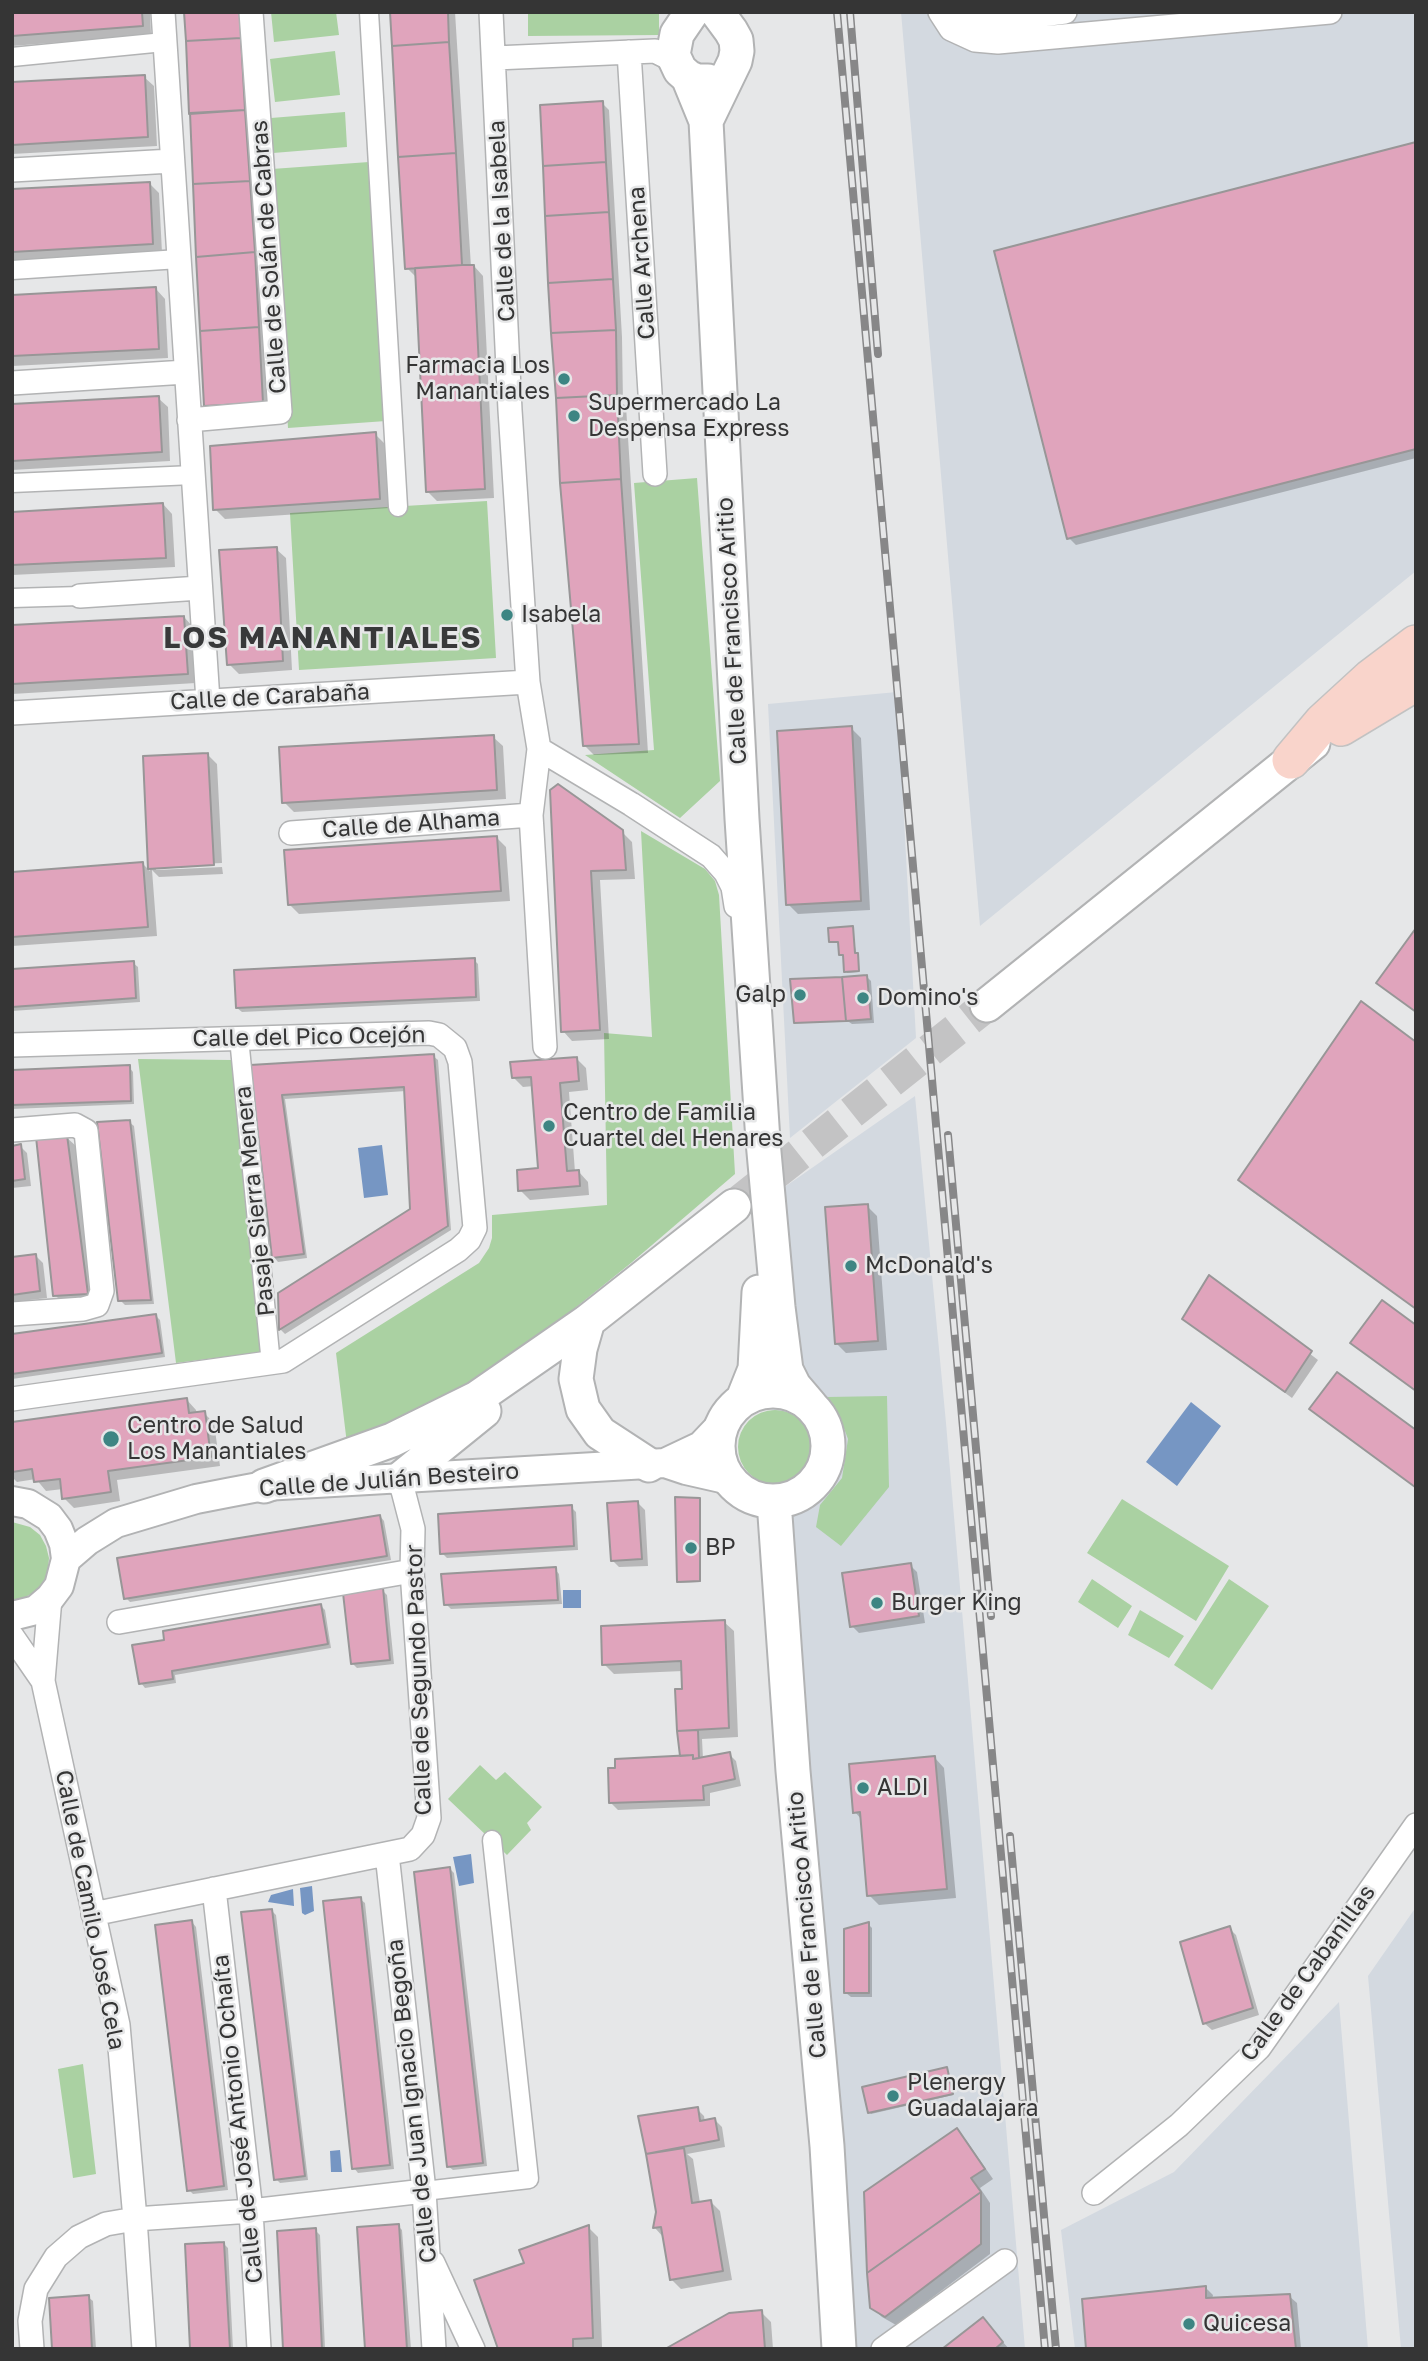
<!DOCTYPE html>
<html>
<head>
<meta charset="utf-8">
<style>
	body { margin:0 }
	#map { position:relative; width:1428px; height:2361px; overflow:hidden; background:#e6e7e8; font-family:"Golos Text",sans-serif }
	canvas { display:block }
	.frame { position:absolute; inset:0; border:14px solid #353535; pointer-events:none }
</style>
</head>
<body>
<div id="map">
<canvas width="1428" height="2361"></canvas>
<div class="frame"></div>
</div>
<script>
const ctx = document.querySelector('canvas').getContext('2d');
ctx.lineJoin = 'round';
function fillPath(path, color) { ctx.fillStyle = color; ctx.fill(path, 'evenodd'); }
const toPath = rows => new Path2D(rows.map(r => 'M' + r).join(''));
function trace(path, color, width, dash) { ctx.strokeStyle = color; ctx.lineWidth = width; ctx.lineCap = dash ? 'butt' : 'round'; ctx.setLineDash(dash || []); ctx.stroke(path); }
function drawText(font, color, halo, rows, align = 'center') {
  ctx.font = font + ' "Golos Text",sans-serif'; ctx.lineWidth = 5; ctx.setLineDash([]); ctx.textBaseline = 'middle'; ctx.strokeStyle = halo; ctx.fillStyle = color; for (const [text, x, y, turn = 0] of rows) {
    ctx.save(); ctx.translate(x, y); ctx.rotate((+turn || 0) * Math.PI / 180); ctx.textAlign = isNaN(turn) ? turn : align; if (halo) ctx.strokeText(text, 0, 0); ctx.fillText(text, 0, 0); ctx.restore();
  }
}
const built = toPath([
	[901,12,1416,12,1416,571,980,926],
	[897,692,916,1038,790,1138,768,704],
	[915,1096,946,1423,1025,2349,841,2349,774,1501,766,1200],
	[1416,1907,1416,2349,1401,2349,1368,1976],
	[1339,2002,1368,2349,1075,2349,1061,2230,1174,2172]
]);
const green = toPath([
	[271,12,336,12,339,35,274,42],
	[528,12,659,12,659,35,528,36],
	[335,51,340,95,275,102,270,59],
	[345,112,347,147,273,153,271,118],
	[369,162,386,421,288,428,272,169],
	[697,478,720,781,680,818,585,755,654,750,634,483],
	[487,501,496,658,299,670,290,513],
	[641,831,705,869,715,881,719,895,735,1174,631,1263,539,1337,491,1370,424,1411,347,1444,336,1353,479,1263,489,1248,492,1238,492,1215,607,1205,604,1033,652,1037],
	[138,1059,232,1060,262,1352,176,1363],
	[887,1396,889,1487,841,1546,816,1527,820,1505,842,1478,848,1439,839,1415,827,1397],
	'738 1447a37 37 0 1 1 74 0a37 37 0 1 1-74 0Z',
	[1122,1499,1229,1566,1196,1621,1087,1553],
	[12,1522,30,1527,40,1535,46,1546,49,1558,48,1570,44,1582,36,1591,24,1598,12,1601],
	[1092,1579,1132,1606,1118,1628,1078,1602],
	[1229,1579,1269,1606,1212,1690,1174,1665],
	[1140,1610,1184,1636,1169,1658,1128,1635],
	[480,1765,496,1780,505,1772,542,1807,527,1823,531,1830,507,1855,448,1799],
	[83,2064,96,2174,73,2178,58,2069]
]);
const water = toPath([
	[382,1145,388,1195,364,1198,358,1148],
	[1191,1402,1221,1426,1177,1486,1146,1462],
	[563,1590,581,1590,581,1608,563,1608],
	[471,1854,474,1883,459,1886,453,1857],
	[312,1886,314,1911,305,1915,302,1913,300,1888],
	[293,1889,294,1906,268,1902,271,1895],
	[340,2150,342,2172,331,2172,330,2151]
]);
const shadow = toPath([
	[12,12,150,12,151,35,12,46],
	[186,12,245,12,269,409,213,412,206,405],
	[391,12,455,12,471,267,474,266,483,276,494,498,437,501,428,492,417,278,407,268],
	[144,77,154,86,157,146,12,154,12,84],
	[602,103,609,110,622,337,623,404,626,406,648,753,594,755,585,746],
	[1416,144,1416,458,1076,545,1069,538],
	[149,183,159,193,162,253,12,262,12,191],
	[156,289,165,299,168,358,12,366,12,297],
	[158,398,168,407,170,461,12,470,12,406],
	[375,434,385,444,389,508,225,519,215,509],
	[163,504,172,514,175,567,12,575,12,513],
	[276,549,286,558,292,670,239,674,229,664],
	[184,617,193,627,196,683,12,694,12,627],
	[851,728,861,738,870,910,798,914,788,904],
	[493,737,503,746,506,799,294,812,284,802],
	[208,755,217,764,222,863,156,866,156,870,222,867,223,874,159,877,152,870,157,936,12,946,12,874,143,864,150,871,144,758],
	[552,791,622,832,632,842,635,879,600,880,609,1039,572,1041,563,1031],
	[497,838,506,847,510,901,299,914,290,905],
	[852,928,859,972,847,973,845,956,841,955,840,943,830,942],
	[474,960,478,964,480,1001,242,1012,237,1008],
	[133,963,138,967,140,1002,12,1011,12,971],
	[867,977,871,981,874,1023,852,1024,849,1022,795,1022],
	[1416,1044,1416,1309,1250,1190,1240,1180],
	[433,1056,438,1060,451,1230,285,1334,281,1330,280,1294,412,1210,406,1091,285,1099,307,1258,278,1262,274,1257,252,1067],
	[577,1059,586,1068,588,1090,569,1092,575,1172,579,1172,588,1182,589,1195,530,1200,520,1190,540,1170,534,1086,523,1087,513,1077],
	[129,1067,133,1072,134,1104,12,1109,12,1072],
	[129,1122,134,1126,154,1304,125,1305,120,1300],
	[66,1137,76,1146,96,1304,65,1305,55,1295],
	[20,1146,27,1153,31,1186,12,1188,12,1147],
	[867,1206,877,1216,887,1350,846,1353,837,1344],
	[36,1256,43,1263,47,1298,12,1302,12,1258],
	[1210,1277,1318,1360,1292,1398,1192,1325],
	[156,1316,160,1320,165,1357,12,1379,12,1336],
	[1416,1328,1416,1392,1353,1342],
	[187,1400,196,1410,197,1414,204,1413,214,1423,220,1466,117,1480,120,1501,74,1508,64,1498,63,1489,46,1491,36,1479,17,1482,12,1477,12,1424],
	[1311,1409,1416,1432,1416,1488,1318,1416],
	[699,1500,701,1582,680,1583,679,1581],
	[638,1503,645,1510,648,1566,619,1567,612,1560],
	[571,1507,576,1512,578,1550,447,1558,442,1553],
	[380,1516,384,1521,391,1560,130,1602,126,1598],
	[910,1565,917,1572,925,1623,859,1633,852,1626],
	[555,1569,559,1574,562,1604,451,1609,446,1604],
	[382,1590,387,1595,394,1664,357,1668,352,1663],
	[321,1606,325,1610,331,1648,175,1675,176,1683,145,1688,141,1683],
	[724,1622,734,1631,738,1737,702,1739,703,1759,729,1754,736,1761,741,1786,710,1793,710,1806,618,1810,611,1803,682,1758,678,1730,684,1690,683,1671,614,1674,604,1664],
	[935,1758,944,1768,956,1898,879,1905,869,1895,862,1820,855,1812],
	[450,1869,454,1873,487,2166,453,2170,448,2166],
	[360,1899,365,1903,394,2169,358,2173,354,2168],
	[271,1910,276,1915,308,2180,280,2183,276,2179],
	[192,1922,196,1927,228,2190,193,2194,189,2190],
	[868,1924,872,1928,872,1997,851,1997,846,1993],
	[1229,1928,1236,1935,1259,2015,1212,2030,1204,2023],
	[946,2069,953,2095,871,2114,869,2112],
	[697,2109,704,2116,705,2122,715,2120,722,2127,725,2147,687,2154,693,2159,700,2203,711,2202,720,2211,732,2280,681,2289,671,2279,664,2238,655,2228,658,2212,650,2156,648,2153],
	[957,2130,966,2140,993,2179,980,2188,990,2203,990,2254,896,2325,882,2317,872,2307],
	[398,2226,402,2230,411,2349,367,2349],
	[588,2227,598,2237,602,2347,500,2349],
	[315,2230,320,2235,325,2349,285,2349],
	[223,2243,228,2248,233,2349,192,2349],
	[1206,2288,1213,2295,1212,2300,1289,2296,1297,2303,1301,2349,1088,2349],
	[88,2297,93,2301,96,2349,54,2349],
	[761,2312,771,2322,773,2349,668,2349],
	[983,2319,1009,2349,945,2349]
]);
const building = toPath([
	[12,12,142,12,143,26,12,36,12,12],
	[184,12,240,12,241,38,186,41,184,12],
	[390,12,448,12,449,42,392,46,390,12],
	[241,38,245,110,189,114,186,41,241,38],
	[449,42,456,153,398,157,392,46,449,42],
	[145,75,148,137,12,145,12,82,145,75],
	[603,101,606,162,543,166,540,105,603,101],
	[245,110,250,181,193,184,190,113,245,110],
	[1416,142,1416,449,1067,539,994,251,1416,142],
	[456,153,462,265,405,269,398,157,456,153],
	[606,162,609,212,545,216,543,166,606,162],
	[250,181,255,252,196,257,193,184,250,181],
	[150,182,153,244,12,252,12,189,150,182],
	[609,212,613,279,548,283,545,216,609,212],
	[255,252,259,327,200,331,196,257,255,252],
	[462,265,474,265,485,489,426,492,415,268,462,265],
	[613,279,616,330,551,333,548,283,613,279],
	[156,287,159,349,12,356,12,295,156,287],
	[259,327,263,403,204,406,200,331,259,327],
	[616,330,617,395,556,398,551,333,616,330],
	[617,395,621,479,560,483,556,398,617,395],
	[159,396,162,452,12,461,12,404,159,396],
	[376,432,380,499,213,510,210,446,376,432],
	[621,479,639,744,583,746,560,483,621,479],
	[163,503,166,558,12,565,12,512,163,503],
	[277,547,283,661,227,665,219,550,277,547],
	[184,616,188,674,12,684,12,625,184,616],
	[852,726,861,901,786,905,777,731,852,726],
	[494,735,497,790,282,803,279,747,494,735],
	[208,753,214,865,148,869,143,756,208,753],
	[558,784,623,830,626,870,591,871,600,1030,561,1032,550,790,558,784],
	[497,836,501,891,288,905,284,850,497,836],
	[143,862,148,927,12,937,12,872,143,862],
	[853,926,855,953,858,953,859,971,844,972,843,955,839,955,838,942,829,942,828,928,853,926],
	[1416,928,1416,1012,1376,983,1416,928],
	[475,958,476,997,236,1008,234,970,475,958],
	[134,961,136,998,12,1007,12,969,134,961],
	[867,975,871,1019,846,1021,842,977,867,975],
	[842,977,846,1021,794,1023,790,979,842,977],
	[1361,1001,1416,1042,1416,1309,1238,1180,1361,1001],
	[434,1054,448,1226,279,1330,278,1293,410,1209,404,1087,282,1095,304,1254,272,1258,250,1065,434,1054],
	[577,1057,579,1081,560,1083,567,1171,579,1170,580,1186,518,1191,517,1170,538,1168,531,1077,512,1078,510,1062,577,1057],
	[130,1065,131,1101,12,1105,12,1070,130,1065],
	[130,1120,151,1300,118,1301,97,1122,130,1120],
	[67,1135,88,1294,53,1296,36,1137,67,1135],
	[21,1144,25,1179,12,1181,12,1146,21,1144],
	[868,1204,878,1341,835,1344,825,1207,868,1204],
	[36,1254,40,1291,12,1295,12,1257,36,1254],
	[1209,1275,1312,1351,1285,1392,1182,1319,1209,1275],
	[1382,1300,1416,1325,1416,1391,1350,1343,1382,1300],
	[156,1314,162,1353,12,1374,12,1334,156,1314],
	[1337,1372,1416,1430,1415,1487,1309,1409,1337,1372],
	[187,1398,189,1413,205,1411,211,1457,108,1471,111,1492,62,1499,60,1479,34,1482,32,1469,12,1472,12,1422,187,1398],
	[675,1497,700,1498,700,1581,677,1582,675,1497],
	[638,1501,642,1559,611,1561,607,1503,638,1501],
	[572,1505,574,1546,440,1554,438,1514,572,1505],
	[380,1515,387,1556,124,1599,117,1558,380,1515],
	[911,1563,919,1616,850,1627,842,1573,911,1563],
	[556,1567,558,1600,444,1605,441,1574,556,1567],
	[383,1588,390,1660,351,1664,343,1593,383,1588],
	[321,1604,328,1644,172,1671,173,1679,139,1684,132,1645,164,1640,163,1631,321,1604],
	[725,1620,729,1728,677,1731,675,1689,682,1689,681,1661,602,1665,601,1626,725,1620],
	[698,1730,699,1758,693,1759,693,1755,680,1756,677,1731,698,1730],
	[730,1752,735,1779,703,1786,704,1800,609,1803,608,1768,615,1768,615,1759,693,1755,693,1759,730,1752],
	[935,1756,947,1889,867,1896,860,1812,853,1813,849,1764,935,1756],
	[450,1867,483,2163,447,2167,414,1872,450,1867],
	[361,1897,390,2165,352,2169,323,1901,361,1897],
	[272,1909,305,2176,274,2180,241,1912,272,1909],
	[192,1920,224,2186,187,2191,155,1925,192,1920],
	[869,1922,869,1993,844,1993,844,1929,869,1922],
	[1230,1926,1253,2008,1203,2024,1180,1942,1230,1926],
	[947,2067,953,2094,868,2113,862,2087,947,2067],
	[698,2107,700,2121,715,2118,719,2140,646,2154,638,2116,698,2107],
	[957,2128,985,2169,971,2178,981,2192,867,2273,864,2192,957,2128],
	[684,2148,692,2203,711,2200,723,2271,670,2280,661,2227,653,2228,656,2212,646,2154,684,2148],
	[981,2192,981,2244,885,2317,870,2308,867,2273,981,2192],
	[399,2224,407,2349,365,2349,357,2227,399,2224],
	[589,2225,593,2338,573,2339,573,2349,498,2349,474,2280,524,2263,519,2250,589,2225],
	[316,2228,322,2349,283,2349,277,2231,316,2228],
	[224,2242,230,2349,190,2349,185,2244,224,2242],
	[1206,2286,1206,2298,1290,2294,1296,2349,1086,2349,1082,2299,1206,2286],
	[89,2295,92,2349,52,2349,49,2298,89,2295],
	[762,2310,765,2349,665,2349,729,2313,762,2310],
	[983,2317,1003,2342,995,2349,942,2349,983,2317]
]);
const secondaryTunnel = toPath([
	[734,1206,987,1005]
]);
const pedestrian = toPath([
	[369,12,398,507],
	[12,57,164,42],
	[12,270,179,259],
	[12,483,193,475],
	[12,598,80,596],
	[239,1038,271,1364],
	[424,2191,529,2179,492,1840]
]);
const minor = toPath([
	[163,12,208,701],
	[491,12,510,410,528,682,539,749,631,804,711,856,726,873,733,887,736,906],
	[940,12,951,29,975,40,998,42,1330,12],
	[966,12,970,16,993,21,1065,12],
	[629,52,655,474],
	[495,58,655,51,675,61],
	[12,170,172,161],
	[12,383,186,372],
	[189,420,280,412,251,12],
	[80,596,200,588],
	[12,713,528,682],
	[539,749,531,815,545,1047],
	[291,833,531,815],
	[12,1045,429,1033,439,1035,455,1048,460,1062,475,1228,469,1240,458,1250,283,1361,12,1399],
	[12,1130,75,1125,86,1131,102,1291,97,1305,83,1309,12,1314],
	[50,1598,43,1681,118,2025,135,2219,144,2349],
	[119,1622,412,1571],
	[12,1636,43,1681],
	[387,1854,424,2191,434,2349],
	[214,1889,251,2211,259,2349],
	[93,1914,410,1849,423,1835,429,1818,412,1571,413,1529,400,1479],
	[1094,2193,1179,2125,1259,2048,1416,1825],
	[433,2263,473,2349],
	[32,2349,30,2321,36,2289,56,2257,79,2237,106,2224,135,2219,251,2211,424,2191],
	[883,2349,1005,2261]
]);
const tertiary = toPath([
	[665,1463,686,1470,730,1480],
	[12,1501,28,1504,49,1517,58,1529,64,1544,66,1559,59,1586,50,1598,36,1610,12,1616],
	[66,1559,87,1541,116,1523,196,1499,232,1492,264,1486,665,1463,701,1446,721,1425]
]);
const secondary = toPath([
	[692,12,677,34,673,55,680,70,688,77,697,81,708,81],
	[688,77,706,121,742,819,763,1141,778,1307,786,1370,794,1386,811,1406],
	[706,121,735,61,737,51,736,40,731,31,717,12],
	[987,1005,1313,743],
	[588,1321,580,1349,576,1379,583,1409,600,1433,649,1465],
	'718 1446a55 55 0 1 1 110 0a55 55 0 1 1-110 0Z',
	[743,1399,755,1369,759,1292],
	[400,1479,484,1411],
	[264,1486,392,1440,477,1398,588,1321,734,1206],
	[774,1501,793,1771,827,2146,839,2349]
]);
const primary = toPath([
	[1341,727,1416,682],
	[1291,760,1323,722,1371,678,1416,644]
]);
const rail = toPath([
	[837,12,1045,2349],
	[850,12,878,354],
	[948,1135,991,1616],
	[1010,1836,1056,2349]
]);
const markers = [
	[564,379,7,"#3d8583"],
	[574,416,7,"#3d8583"],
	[507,615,7,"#3d8583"],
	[800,995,7,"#3d8583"],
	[863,998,7,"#3d8583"],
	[549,1126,7,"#3d8583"],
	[851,1266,7,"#3d8583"],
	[111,1439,9,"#3d8583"],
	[691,1548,7,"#3d8583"],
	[877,1603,7,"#3d8583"],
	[863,1788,7,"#3d8583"],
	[893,2096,7,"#3d8583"],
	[1189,2324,7,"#3d8583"]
];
const streetNames = [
	["Calle de la Isabela",502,221,-93],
	["Calle de Solán de Cabras",269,257,-94],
	["Calle Archena",642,263,-94],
	["Calle de Francisco Aritio",732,631,-93],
	["Calle de Carabaña",270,697,-3],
	["Calle de Alhama",411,824,-4],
	["Calle del Pico Ocejón",309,1037,-1],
	["Pasaje Sierra Menera",255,1201,-96],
	["Calle de Julián Besteiro",389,1480,-4],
	["Calle de Segundo Pastor",419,1680,-92],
	["Calle de Camilo José Cela",90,1910,79],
	["Calle de Francisco Aritio",807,1925,-95],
	["Calle de Cabanillas",1308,1973,-54],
	["Calle de Juan Ignacio Begoña",412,2101,-96],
	["Calle de José Antonio Ochaíta",238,2119,-96]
];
const poiNames = [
	["Farmacia Los",550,366,"right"],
	["Manantiales",550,392,"right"],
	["Supermercado La",588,403],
	["Despensa Express",588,429],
	["Isabela",521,615],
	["Galp",786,995,"right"],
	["Domino's",877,998],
	["Centro de Familia",563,1113],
	["Cuartel del Henares",563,1139],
	["McDonald's",865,1266],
	["Centro de Salud",127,1426],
	["Los Manantiales",127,1452],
	["BP",705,1548],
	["Burger King",891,1603],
	["ALDI",877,1788],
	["Plenergy",907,2083],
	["Guadalajara",907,2109],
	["Quicesa",1203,2324]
];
const districtNames = [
	["LOS MANANTIALES",323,638]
];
fillPath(built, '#d3d9e0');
fillPath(green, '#aad1a2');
fillPath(water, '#7696c3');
fillPath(shadow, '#0003');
fillPath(building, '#e0a4bc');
trace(building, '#989697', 2);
trace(secondaryTunnel, '#c3c3c4', 33, [33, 17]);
trace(pedestrian, '#b2b3b4', 21);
trace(minor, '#b2b3b4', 26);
trace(tertiary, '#b2b3b4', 32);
trace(secondary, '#b2b3b4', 37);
trace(primary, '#c2c2c2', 40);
trace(pedestrian, '#fff', 18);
trace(minor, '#fff', 23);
trace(tertiary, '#fff', 28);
trace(secondary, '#fff', 33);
trace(primary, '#f9d4cb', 37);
trace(rail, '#878788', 8);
trace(rail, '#e6e7e8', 5, [16]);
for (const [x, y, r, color] of markers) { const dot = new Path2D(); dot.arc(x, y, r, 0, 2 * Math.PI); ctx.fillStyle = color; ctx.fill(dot); trace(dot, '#e6e7e8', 2.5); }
drawText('23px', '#353535', '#e6e7e8', streetNames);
drawText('23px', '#353535', '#e6e7e8', poiNames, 'left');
ctx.letterSpacing = '2px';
drawText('bold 30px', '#38393a', '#e6e7e8', districtNames);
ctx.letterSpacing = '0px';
</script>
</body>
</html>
